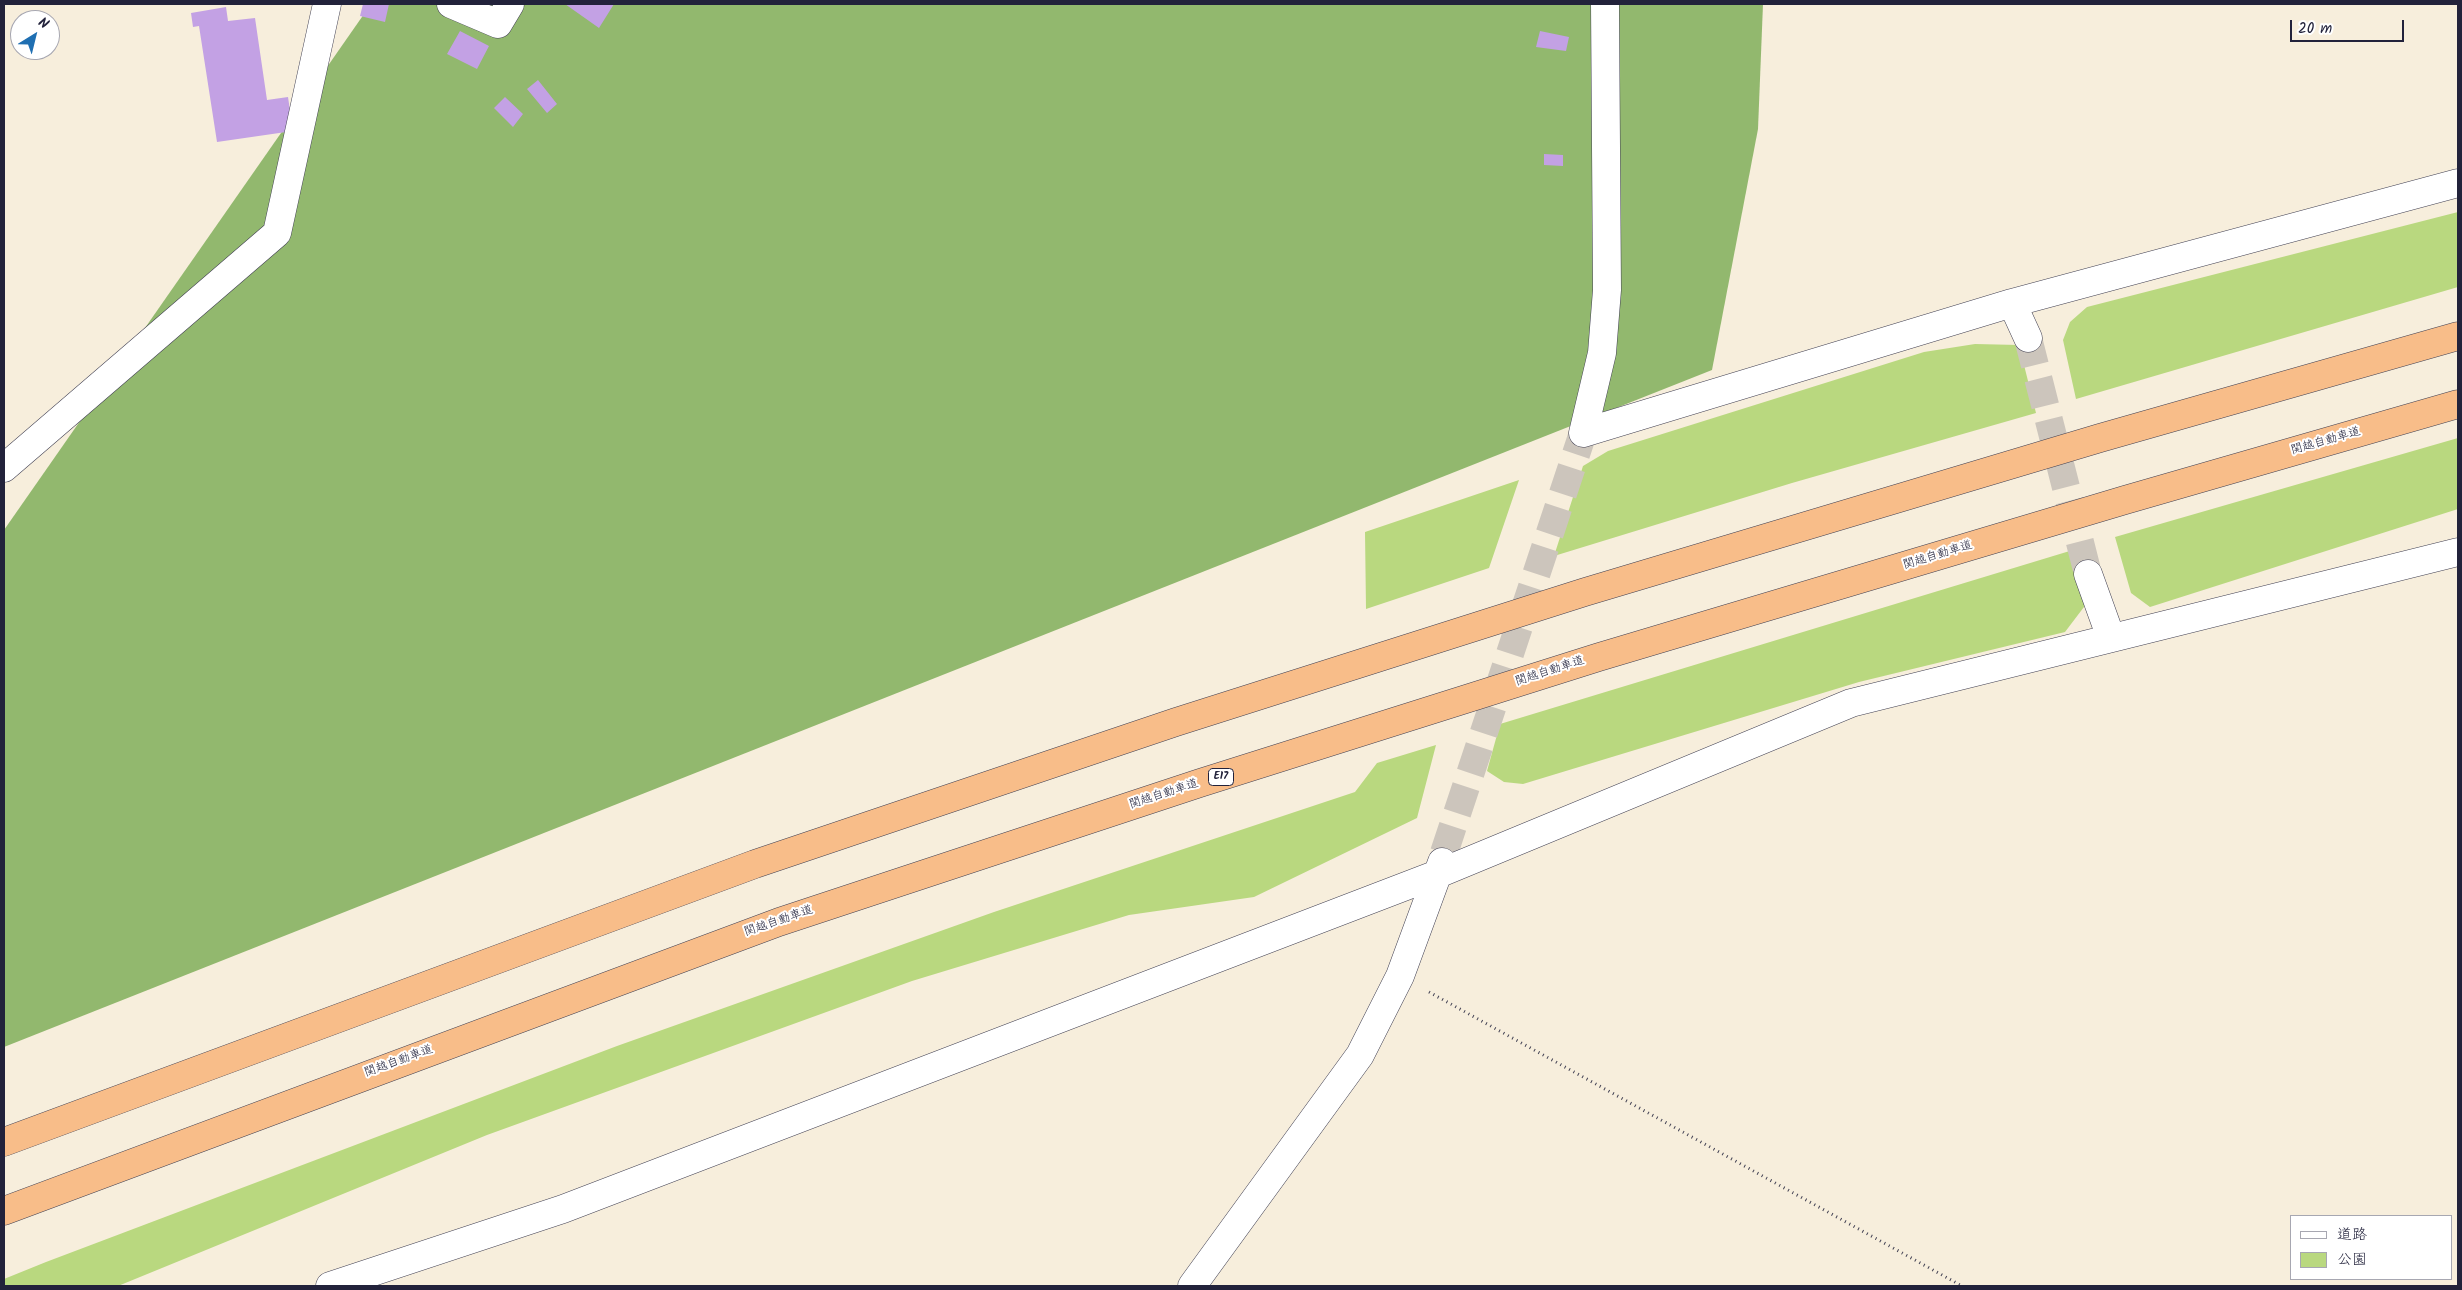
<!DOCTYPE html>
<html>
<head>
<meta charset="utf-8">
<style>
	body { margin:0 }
	#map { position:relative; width:2462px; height:1290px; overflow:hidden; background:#f7eedc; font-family:Kalam,"Klee One",sans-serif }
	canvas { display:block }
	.frame { position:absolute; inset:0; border:5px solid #22223b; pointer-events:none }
	.legend { position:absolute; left:2290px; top:1215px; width:162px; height:65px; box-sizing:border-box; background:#fff; border:1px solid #a7a7b1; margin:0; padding:6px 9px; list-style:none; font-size:15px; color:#22223b }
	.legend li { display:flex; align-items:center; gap:10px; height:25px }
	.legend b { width:25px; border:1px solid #a7a7b1 }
	.north { position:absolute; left:10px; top:10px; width:50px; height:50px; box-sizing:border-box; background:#fff; border:1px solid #a7a7b1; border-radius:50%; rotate:36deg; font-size:14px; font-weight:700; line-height:20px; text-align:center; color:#22223b }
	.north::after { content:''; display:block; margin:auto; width:18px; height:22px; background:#1f6fb2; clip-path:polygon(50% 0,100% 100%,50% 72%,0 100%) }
	.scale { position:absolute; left:2290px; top:20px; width:114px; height:22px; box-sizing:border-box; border:2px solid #22223b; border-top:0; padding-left:6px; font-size:15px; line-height:18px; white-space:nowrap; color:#22223b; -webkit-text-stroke:4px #fff; paint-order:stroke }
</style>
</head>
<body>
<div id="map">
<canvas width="2462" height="1290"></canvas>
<div class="frame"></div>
<ul class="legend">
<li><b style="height:6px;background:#fff"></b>道路</li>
<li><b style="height:14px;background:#b9d87f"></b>公園</li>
</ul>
<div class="north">N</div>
<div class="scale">20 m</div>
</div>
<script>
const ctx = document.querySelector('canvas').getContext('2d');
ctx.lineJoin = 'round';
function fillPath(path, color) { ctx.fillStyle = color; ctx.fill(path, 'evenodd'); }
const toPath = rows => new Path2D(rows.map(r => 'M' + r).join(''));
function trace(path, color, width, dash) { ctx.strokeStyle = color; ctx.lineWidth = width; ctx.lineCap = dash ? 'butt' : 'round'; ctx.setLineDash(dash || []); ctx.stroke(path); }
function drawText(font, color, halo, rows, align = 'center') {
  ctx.font = font + ' Kalam,"Klee One",sans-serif'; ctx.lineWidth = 4; ctx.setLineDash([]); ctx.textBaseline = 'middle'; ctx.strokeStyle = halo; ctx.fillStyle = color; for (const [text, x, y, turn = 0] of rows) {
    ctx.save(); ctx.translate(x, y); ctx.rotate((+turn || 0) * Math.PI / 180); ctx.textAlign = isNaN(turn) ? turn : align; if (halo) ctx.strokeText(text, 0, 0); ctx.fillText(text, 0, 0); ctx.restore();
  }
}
const green = toPath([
	[2458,212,2458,287,2076,399,2063,340,2070,322,2087,307],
	[1975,344,2019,345,2036,413,1792,483,1554,556,1583,466,1608,451,1924,352],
	[2458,438,2458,509,2150,607,2131,593,2115,537],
	[1519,480,1489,568,1366,609,1365,532],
	[2073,550,2087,603,2065,632,1859,682,1523,784,1504,782,1487,771,1500,724],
	[1436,745,1417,818,1254,897,1129,915,912,981,487,1135,118,1286,4,1286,4,1279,46,1262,617,1046,994,912,1355,792,1377,763]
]);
const forest = toPath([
	[371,4,1763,4,1758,129,1712,370,4,1047,4,530]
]);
const building = toPath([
	[363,4,389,4,385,22,360,16],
	[565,4,614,4,599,28],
	[226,7,228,21,255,18,267,100,288,97,293,131,217,142,199,26,193,27,191,13],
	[460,31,489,46,477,69,447,54],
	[1540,31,1569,37,1566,51,1536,47],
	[538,80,557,104,547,113,527,89],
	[505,97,523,114,513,127,494,108],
	[1544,154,1563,155,1563,166,1544,165]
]);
const minorTunnel = toPath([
	[2028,338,2088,574],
	[1444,853,1583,433]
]);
const path = toPath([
	[1429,992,1962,1286]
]);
const minor = toPath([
	[451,4,498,24,510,4],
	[1605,4,1607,290,1602,353,1583,433,2012,303,2458,183],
	[2012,303,2028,338],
	[4,468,277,233,327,4],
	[2088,574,2111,638],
	[330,1286,563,1209,1440,873,1851,703,2458,552],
	[1192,1286,1360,1055,1400,976,1442,862]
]);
const highway = toPath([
	[4,1142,755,864,1176,722,1585,592,2100,438,2458,336],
	[4,1211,779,922,1200,783,1599,657,2125,500,2458,404]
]);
const shields = [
	[1221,777,25]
];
const shieldNames = [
	["E17",1221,777]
];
const streetNames = [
	["関越自動車道",2326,442,-16],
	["関越自動車道",1938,556,-17],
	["関越自動車道",1550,672,-18],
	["関越自動車道",1164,795,-18],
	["関越自動車道",779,922,-19],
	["関越自動車道",399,1062,-20]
];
fillPath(green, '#b9d87f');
fillPath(forest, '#92b86e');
fillPath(building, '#c3a1e4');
trace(minorTunnel, '#ccc5bc', 28, [28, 14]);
trace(minor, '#424153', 29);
trace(highway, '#424153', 29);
trace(path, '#424153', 3, [1, 4]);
trace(minor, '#fff', 28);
trace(highway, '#f8bd89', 28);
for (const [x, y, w] of shields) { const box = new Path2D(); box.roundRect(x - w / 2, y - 8.5, w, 17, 4); ctx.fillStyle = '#fff'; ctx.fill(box); trace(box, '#22223b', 1); }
drawText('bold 11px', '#22223b', null, shieldNames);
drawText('12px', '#22223b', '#fff', streetNames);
</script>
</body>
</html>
